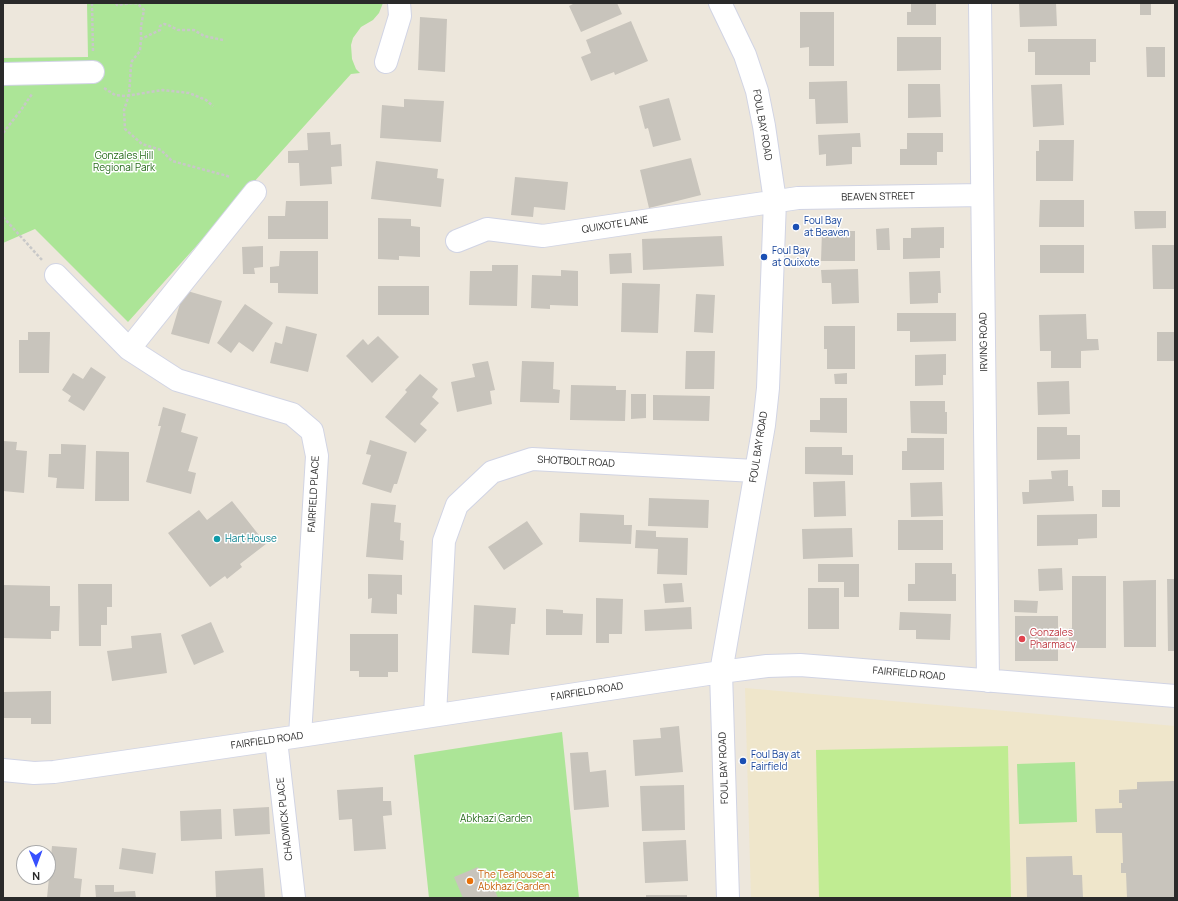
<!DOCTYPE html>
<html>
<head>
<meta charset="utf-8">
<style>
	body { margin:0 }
	#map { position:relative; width:1178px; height:901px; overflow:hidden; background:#ede7dc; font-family:Manrope,sans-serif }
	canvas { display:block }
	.frame { position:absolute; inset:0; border:4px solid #2a2a2a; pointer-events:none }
	.north { position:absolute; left:16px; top:845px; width:40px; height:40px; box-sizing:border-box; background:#fff; border:1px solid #aaa; border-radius:50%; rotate:179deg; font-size:11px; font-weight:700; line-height:16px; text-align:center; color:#2a2a2a }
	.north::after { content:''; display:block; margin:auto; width:14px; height:18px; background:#3850fe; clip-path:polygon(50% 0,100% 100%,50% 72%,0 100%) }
</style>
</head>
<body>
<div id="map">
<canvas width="1178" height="901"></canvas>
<div class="frame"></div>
<div class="north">N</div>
</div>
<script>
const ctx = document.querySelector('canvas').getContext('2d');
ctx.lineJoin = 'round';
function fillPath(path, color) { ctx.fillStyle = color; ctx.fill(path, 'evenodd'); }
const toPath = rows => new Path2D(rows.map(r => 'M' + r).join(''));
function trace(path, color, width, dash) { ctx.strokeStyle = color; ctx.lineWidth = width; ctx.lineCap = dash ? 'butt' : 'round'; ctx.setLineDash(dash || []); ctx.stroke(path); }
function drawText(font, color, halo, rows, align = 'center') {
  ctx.font = font + ' Manrope,sans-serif'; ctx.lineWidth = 3; ctx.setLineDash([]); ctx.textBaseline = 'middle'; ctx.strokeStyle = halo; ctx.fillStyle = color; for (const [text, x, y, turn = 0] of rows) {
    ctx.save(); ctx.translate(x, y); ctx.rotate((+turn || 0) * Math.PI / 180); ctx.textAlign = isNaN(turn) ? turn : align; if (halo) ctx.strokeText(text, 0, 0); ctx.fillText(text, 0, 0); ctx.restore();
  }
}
const education = toPath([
	[745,688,1175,726,1175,898,751,898]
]);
const green = toPath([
	[87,3,383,3,379,13,373,20,361,27,353,38,351,45,352,59,356,69,360,73,351,74,128,322,35,229,3,243,3,58,88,57],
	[562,732,579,898,429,898,414,755],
	[1075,762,1077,822,1019,824,1017,764]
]);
const pitch = toPath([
	[1008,746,1011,898,819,898,816,750]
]);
const building = toPath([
	[575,3,617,3,622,14,581,32,569,6],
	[911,3,936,3,936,25,907,25,907,12,911,12],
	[1019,3,1056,3,1057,26,1020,27],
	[1140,3,1151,3,1151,15,1140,15],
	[800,12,834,12,834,66,809,66,809,47,800,48],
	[420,17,447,19,445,72,418,70],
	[631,21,648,61,615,75,614,72,591,81,581,57,591,53,586,40],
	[897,37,941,37,941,70,897,71],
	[1028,39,1096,39,1096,62,1090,62,1090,75,1035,75,1035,52,1028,52],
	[1146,47,1165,47,1165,77,1147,77],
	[847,81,848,123,816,124,815,99,809,99,809,82],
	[908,84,940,84,941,117,908,118],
	[1062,84,1064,125,1033,127,1031,85],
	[669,98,681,140,653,147,648,128,645,129,639,106],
	[404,99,444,101,441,142,380,138,382,105,404,107],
	[330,132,331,145,341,144,342,166,331,167,332,184,300,186,299,163,288,163,288,151,308,150,307,133],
	[860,133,861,147,852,147,852,164,826,166,826,154,819,155,818,135],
	[907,133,943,133,943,152,937,152,937,165,900,165,900,149,907,149],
	[1039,140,1074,140,1073,181,1036,181,1036,151,1039,151],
	[691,158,701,195,649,208,640,170],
	[376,161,438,169,437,178,444,179,441,207,371,199],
	[515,177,568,182,565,210,534,207,533,217,511,215],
	[1040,200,1084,200,1084,227,1039,227],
	[286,201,328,201,328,239,268,239,268,216,285,216],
	[1134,211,1166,211,1166,228,1135,229],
	[378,218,411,219,411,226,420,227,420,257,399,256,399,260,378,259],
	[944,227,944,248,940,248,940,258,903,259,903,238,911,238,911,228],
	[889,228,890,250,877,250,876,229],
	[822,231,855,231,855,261,821,261],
	[722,236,724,266,643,270,642,239],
	[1040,245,1084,245,1084,273,1040,273],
	[1152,245,1175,245,1175,289,1153,289],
	[263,246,263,267,254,268,255,274,243,274,242,247],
	[280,251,318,251,318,294,278,293,278,283,270,283,270,267,279,266],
	[631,253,632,273,610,274,609,254],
	[492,265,518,265,517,306,469,305,470,271,492,271],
	[858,269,859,303,832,304,831,283,822,283,821,270],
	[561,270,578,271,578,306,550,305,550,309,531,308,532,275,561,276],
	[940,271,941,293,938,293,938,303,910,304,909,272],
	[622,283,660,284,658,333,621,332],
	[378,286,429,286,429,315,378,315],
	[184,290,222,301,209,344,171,334],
	[696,294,715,295,713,333,694,332],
	[245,304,273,323,253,352,239,342,231,353,217,343],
	[897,313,956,313,956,341,910,342,910,331,897,331],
	[1086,314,1087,339,1098,339,1099,350,1081,351,1081,368,1051,368,1051,351,1040,351,1039,315],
	[286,326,317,334,308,372,270,363,275,342,282,344],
	[824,326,855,326,855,369,827,369,827,349,824,349],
	[28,332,50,332,49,373,19,373,19,340,28,340],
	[1157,332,1175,332,1175,361,1157,361],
	[378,336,399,357,372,383,346,356,363,339,368,345],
	[686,351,715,351,714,389,685,389],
	[946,354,946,375,943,375,943,385,915,386,915,355],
	[488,361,495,390,490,391,492,404,457,412,451,382,475,377,472,364],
	[522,361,554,362,553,389,560,390,559,403,520,402],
	[91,367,106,377,84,411,68,401,71,396,62,390,73,373,83,379],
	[847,373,847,384,835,384,834,374],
	[420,374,438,389,432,397,439,403,420,424,427,430,415,443,385,417,407,392,405,390],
	[1069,381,1070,414,1038,415,1037,382],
	[571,385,616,386,616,390,626,390,625,421,570,420],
	[631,394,646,394,646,418,631,419],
	[653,395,710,396,709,421,653,420],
	[820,398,847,398,847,433,810,432,810,420,820,420],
	[910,401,945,401,945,412,947,412,947,434,911,433],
	[163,407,186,414,181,432,198,437,188,471,196,473,191,494,146,482,161,426,158,426],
	[1037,427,1067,427,1067,435,1080,435,1080,459,1037,460],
	[907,438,944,438,944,470,902,470,902,451,907,451],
	[370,440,407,452,397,484,394,484,391,493,362,484,371,455,366,454],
	[3,441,17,442,16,450,27,451,24,493,3,491],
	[61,444,86,445,84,489,56,488,57,478,48,477,49,454,61,454],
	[805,447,842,447,842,455,853,455,853,475,805,474],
	[96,451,129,452,129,501,95,501],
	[1068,470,1068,486,1073,486,1074,501,1023,504,1022,492,1029,492,1029,480,1052,479,1051,471],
	[845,481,846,516,814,517,813,482],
	[942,482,943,516,911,517,910,483],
	[1102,490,1120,490,1120,507,1102,507],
	[649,498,709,500,708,528,648,526],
	[232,501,266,544,240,564,242,567,227,579,225,576,210,587,168,533,199,510,207,520],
	[371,503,396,505,394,522,401,523,400,540,404,541,403,560,366,557],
	[580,513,624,515,624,525,632,525,631,544,579,542],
	[1097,514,1097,538,1078,539,1078,545,1037,546,1037,515],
	[898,520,943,520,943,550,898,550],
	[527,521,543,544,504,570,488,547],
	[852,528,853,557,803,559,802,529],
	[636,530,656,531,656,537,688,538,687,575,657,574,658,549,635,548],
	[915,563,952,563,952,574,956,574,956,601,908,601,908,584,915,584],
	[818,564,859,564,859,597,844,597,844,582,818,582],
	[1062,568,1063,590,1039,591,1038,569],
	[368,574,402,575,402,595,397,594,397,614,371,613,372,598,368,599],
	[1072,576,1106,576,1106,648,1069,648,1069,628,1072,628],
	[1167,579,1175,579,1175,651,1168,651],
	[1156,580,1156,647,1124,647,1123,581],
	[682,583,684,602,665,603,663,584],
	[78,584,112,584,112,607,107,607,107,625,101,625,101,646,79,646],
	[3,585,50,586,50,606,60,606,59,631,51,631,51,639,3,638],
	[808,588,839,588,839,629,808,629],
	[596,598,623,599,622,634,609,634,609,643,596,643],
	[1014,600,1038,601,1037,613,1014,612],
	[474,605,516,608,515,624,511,624,509,655,472,653],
	[691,607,692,629,645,631,644,610],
	[546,609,563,610,563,613,583,614,582,635,546,635],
	[900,612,951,614,950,640,916,639,916,630,899,630],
	[1015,616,1058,616,1058,661,1015,661],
	[211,622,224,652,194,665,181,635],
	[161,633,167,673,112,681,107,651,132,648,131,636],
	[350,634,398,634,398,672,388,672,388,677,359,677,359,671,350,671],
	[51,691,51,724,31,724,31,718,4,718,4,692],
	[679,726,683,772,635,776,633,740,661,738,660,728],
	[588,752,590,772,606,770,609,807,574,810,570,753],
	[1175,781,1175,898,1127,898,1126,873,1121,873,1121,863,1123,863,1122,833,1096,833,1095,809,1122,808,1122,803,1119,803,1119,790,1137,789,1137,782],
	[684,785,685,830,642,831,640,786],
	[383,787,383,801,391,801,392,815,383,816,386,849,354,851,352,819,339,820,337,790],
	[269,807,270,834,235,836,233,809],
	[221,809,222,839,181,841,180,811],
	[686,840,688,881,645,883,643,842],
	[52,846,77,848,74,878,82,879,80,898,47,898],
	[122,848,156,853,153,874,119,869],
	[1072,856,1073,875,1082,875,1083,898,1027,898,1026,857],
	[478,867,487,888,493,885,498,898,463,898,454,877],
	[263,868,265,898,216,898,215,871],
	[95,885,114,885,114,892,135,891,136,898,96,898],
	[646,895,687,895,687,898,646,898]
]);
const path = toPath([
	[92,3,93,52],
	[116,3,117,5,133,3],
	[134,3,138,4,144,10,141,26,141,39],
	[223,40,204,36,194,30,178,30,168,25,164,24,160,26,160,30,141,39,140,51,132,61,131,66,129,95,124,110,125,129,142,144,161,150,172,161,231,177],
	[104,88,115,95,125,96,163,90,189,93,206,100,213,106],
	[3,133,21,110,32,94],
	[3,217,42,260]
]);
const minor = toPath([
	[720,3,745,55,757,91,764,126,775,201,768,388,764,425,721,672,728,898],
	[980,3,988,681],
	[386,62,400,16,399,3],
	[3,74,93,72],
	[457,241,487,229,543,236,798,198,982,195],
	[56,275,129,349,177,380,292,414,312,431,317,456,300,736],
	[129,349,255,192],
	[435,715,444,541,457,505,492,472,532,459,755,471],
	[276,740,294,898],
	[3,770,34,773,54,772,300,736,721,672,767,666,800,665,838,668,1175,696]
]);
const markers = [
	[796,227,4,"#1a4fb4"],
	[764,257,4,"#1a4fb4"],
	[217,539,4,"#0f9aa8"],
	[1022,639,4,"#e0444e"],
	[743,761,4,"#1a4fb4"],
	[470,881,4,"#e8710a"]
];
const streetNames = [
	["FOUL BAY ROAD",762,125,80],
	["BEAVEN STREET",878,197,-1],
	["QUIXOTE LANE",615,225,-9],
	["IRVING ROAD",984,342,-91],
	["FOUL BAY ROAD",759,447,-81],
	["SHOTBOLT ROAD",576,462,3],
	["FAIRFIELD PLACE",314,494,-87],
	["FAIRFIELD ROAD",909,674,5],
	["FAIRFIELD ROAD",587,692,-9],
	["FAIRFIELD ROAD",267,741,-8],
	["FOUL BAY ROAD",724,768,-92],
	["CHADWICK PLACE",285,819,-96]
];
const parkNames = [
	["Gonzales Hill",124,156],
	["Regional Park",124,168],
	["Abkhazi Garden",496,819]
];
const transitNames = [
	["Foul Bay",804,221],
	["at Beaven",804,233],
	["Foul Bay",772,251],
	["at Quixote",772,263],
	["Foul Bay at",751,755],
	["Fairfield",751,767]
];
const cultureNames = [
	["Hart House",225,539]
];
const healthNames = [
	["Gonzales",1030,633],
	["Pharmacy",1030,645]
];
const foodNames = [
	["The Teahouse at",478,875],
	["Abkhazi Garden",478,887]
];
fillPath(education, '#efe6cb');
fillPath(green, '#ace597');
fillPath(pitch, '#c0ec92');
fillPath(building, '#c8c4bc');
trace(minor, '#d1d4e4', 24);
trace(path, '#c8c8c8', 2.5, [3, 2]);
trace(minor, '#fff', 22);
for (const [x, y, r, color] of markers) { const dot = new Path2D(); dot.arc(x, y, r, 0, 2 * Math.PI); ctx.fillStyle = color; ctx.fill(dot); trace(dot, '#fff', 1.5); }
drawText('10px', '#2a2a2a', '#fff', streetNames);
drawText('10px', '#246a18', '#fff', parkNames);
drawText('10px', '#164399', '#fff', transitNames, 'left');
drawText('10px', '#0d838f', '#fff', cultureNames, 'left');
drawText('10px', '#be3a42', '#fff', healthNames, 'left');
drawText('10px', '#c56008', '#fff', foodNames, 'left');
</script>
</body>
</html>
